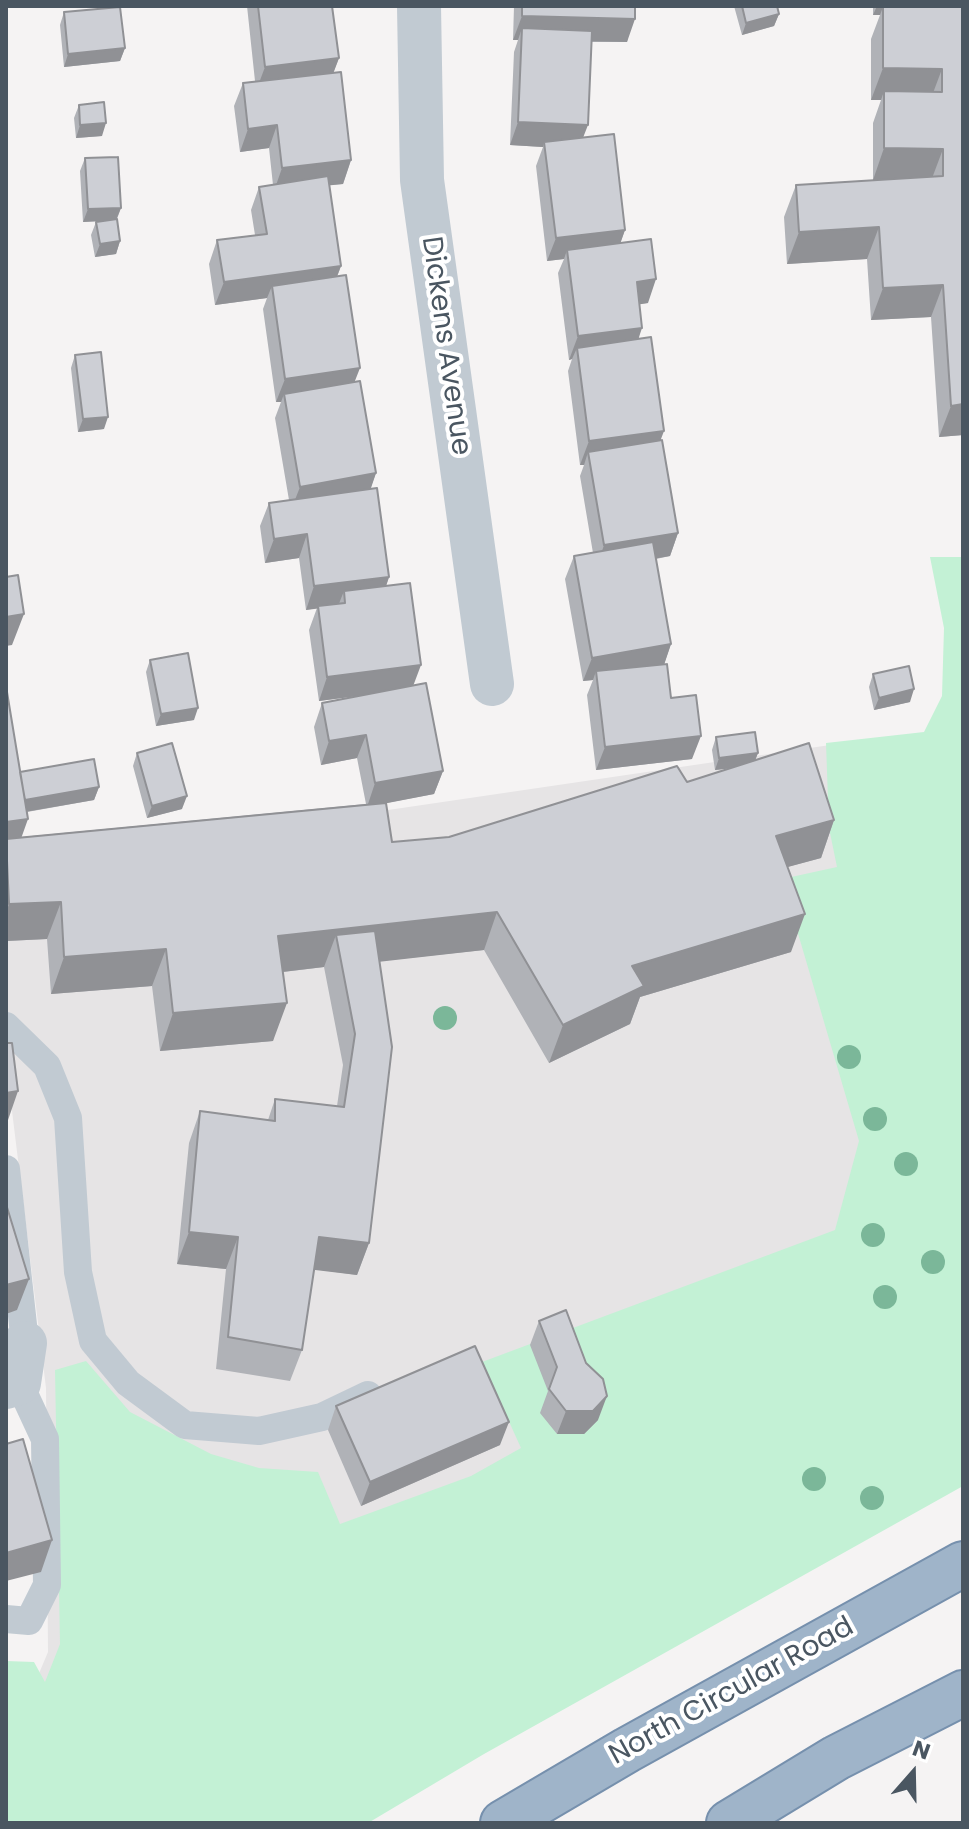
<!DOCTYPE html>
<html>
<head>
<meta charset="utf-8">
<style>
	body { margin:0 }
	#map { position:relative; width:969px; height:1829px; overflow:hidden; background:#f5f3f3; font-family:Poppins,sans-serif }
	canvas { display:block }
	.frame { position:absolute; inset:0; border:8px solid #4a5661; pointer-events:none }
	.north { position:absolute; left:873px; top:1733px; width:80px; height:80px; -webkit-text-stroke:6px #fff; paint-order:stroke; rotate:20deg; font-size:22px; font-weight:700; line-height:32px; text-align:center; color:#4a5661 }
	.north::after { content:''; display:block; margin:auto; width:28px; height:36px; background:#4a5661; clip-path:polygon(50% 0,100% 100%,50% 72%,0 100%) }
</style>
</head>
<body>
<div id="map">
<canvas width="969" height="1829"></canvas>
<div class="frame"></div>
<div class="north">N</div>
</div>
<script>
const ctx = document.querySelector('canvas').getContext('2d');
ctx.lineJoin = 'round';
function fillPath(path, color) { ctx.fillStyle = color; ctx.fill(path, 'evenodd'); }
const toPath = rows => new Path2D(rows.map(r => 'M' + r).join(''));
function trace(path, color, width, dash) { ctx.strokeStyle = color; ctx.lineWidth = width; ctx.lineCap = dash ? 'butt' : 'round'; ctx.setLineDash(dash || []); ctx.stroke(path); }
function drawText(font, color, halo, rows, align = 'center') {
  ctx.font = font + ' Poppins,sans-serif'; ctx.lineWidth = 8; ctx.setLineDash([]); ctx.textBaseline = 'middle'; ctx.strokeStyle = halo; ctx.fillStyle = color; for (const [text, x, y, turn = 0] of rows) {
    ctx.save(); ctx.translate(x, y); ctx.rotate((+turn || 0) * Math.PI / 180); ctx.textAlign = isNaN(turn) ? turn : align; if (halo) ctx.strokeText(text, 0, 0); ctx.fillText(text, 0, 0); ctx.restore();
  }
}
const education = toPath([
	[837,744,963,1338,24,1709,48,1652,46,1388,6,1062,6,861,395,809]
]);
const green = toPath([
	[930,557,963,557,963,1486,484,1754,368,1823,6,1823,6,1661,34,1662,45,1682,60,1644,55,1370,86,1361,130,1412,211,1454,259,1468,318,1472,340,1524,471,1476,521,1448,482,1362,835,1230,859,1141,782,879,837,867,829,828,826,743,924,732,942,696,944,628]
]);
const service = toPath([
	[6,1026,47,1066,68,1118,78,1272,93,1341,128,1383,185,1425,259,1431,322,1417,368,1395],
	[6,1169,25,1343],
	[6,1619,29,1621,47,1585,45,1439,19,1383]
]);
const minor = toPath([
	[419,6,422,180,492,684],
	[6,1387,19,1383,25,1343]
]);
const trunk = toPath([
	[503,1823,627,1750,963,1564],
	[729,1823,836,1758,963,1693]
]);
const trees = [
	[445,1018],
	[849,1057],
	[875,1119],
	[906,1164],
	[873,1235],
	[933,1262],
	[885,1297],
	[814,1479],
	[872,1498]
];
const wall = toPath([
	[247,6,332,6,339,58,333,73,351,160,343,184,329,185,341,266,337,277,355,382,376,473,370,489,389,577,386,586,413,686,443,771,434,794,386,803,392,842,449,837,687,782,730,768,715,770,712,750,716,737,758,753,755,760,834,820,821,858,787,867,791,952,640,997,630,1024,549,1063,484,950,379,961,369,1243,357,1275,314,1269,302,1350,290,1381,216,1369,226,1269,177,1264,189,1143,200,1111,268,1120,275,1099,337,1106,343,1065,324,967,283,972,273,1041,160,1051,152,986,51,994,47,939,6,941,6,686,20,772,99,787,94,800,27,812,21,837,366,804,357,758,321,765,314,727,322,703,365,695,319,701,309,630,317,608,306,610,299,558,265,563,260,526,269,503,289,500,275,418,281,402,276,402,263,309,267,298,215,305,209,264,217,240,255,235,251,210,259,187,273,185,269,148,240,152,234,106,243,83,255,81],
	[514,6,635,6,627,42,592,42,583,138,625,230,620,243,648,303,640,304,639,339,661,440,678,533,670,556,656,559,671,644,664,664,671,698,692,759,596,770,587,695,593,680,583,681,565,579,574,556,593,553,580,476,584,465,580,465,568,371,572,359,569,360,558,273,564,259,547,261,536,166,543,147,510,145,514,52,518,40,513,40],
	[734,6,777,6,779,14,774,26,742,35],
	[873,6,963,6,963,435,939,437,931,317,871,320,867,259,787,264,784,217,796,185,873,180,873,123,881,100,871,100,871,39,880,15,873,15],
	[64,12,125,48,120,61,64,67,60,25],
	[79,105,102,136,76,138,74,118],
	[85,158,121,208,117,219,120,241,116,254,95,257,91,235,96,222,104,221,83,222,80,171],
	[75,355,104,429,78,432,71,368],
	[150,660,194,720,156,726,146,672],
	[873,674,910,702,874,710,869,687],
	[137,753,182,809,147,818,133,766],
	[539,1321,598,1420,584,1434,557,1434,540,1413,548,1391,530,1345],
	[336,1406,500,1445,361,1506,328,1430]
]);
const shadedWall = toPath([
	[877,6,935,6,931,16,883,7,880,15,873,15],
	[779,14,774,26,742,35,746,23],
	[522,16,635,19,627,42,522,40,522,28,518,40,513,40],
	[125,48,120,61,64,67,68,54],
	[339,58,330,82,256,91,265,67],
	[883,68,942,69,930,101,884,91,881,100,871,100],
	[518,122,588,125,579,148,544,142,543,147,510,145],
	[106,123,102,136,76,138,80,125],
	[277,125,269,148,240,152,248,129],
	[884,148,943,149,931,181,873,180],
	[351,160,343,184,274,191,282,168],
	[121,208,116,220,83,222,88,209],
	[879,227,867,259,787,264,799,232],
	[625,230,617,253,567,250,564,259,547,261,556,238],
	[120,241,116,254,95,257,100,244],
	[341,266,332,289,272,286,267,298,215,305,224,282],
	[656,279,648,303,629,306,637,282],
	[943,285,931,317,871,320,883,288],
	[642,328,634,352,577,348,572,359,569,360,578,336],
	[360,368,351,391,284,394,281,402,276,402,285,379],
	[963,404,963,435,939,437,951,406],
	[108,417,104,429,78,432,83,419],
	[664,431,655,455,588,452,584,465,580,465,589,441],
	[376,473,368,497,291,510,300,487],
	[678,533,670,556,596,569,604,545],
	[307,534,299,558,265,563,274,539],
	[389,577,381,601,345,603,344,591,338,606,306,610,314,586],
	[24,614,12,645,6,646,6,617],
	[671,644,663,668,596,671,593,680,583,681,592,658],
	[421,665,412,689,319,701,327,677],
	[914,689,910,702,874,710,879,698],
	[198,708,194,720,156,726,161,714],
	[366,735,357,758,321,765,329,741],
	[701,736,692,759,596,770,605,747],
	[758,753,753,766,715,770,719,758],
	[443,771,434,794,367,807,375,783],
	[99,787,94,800,19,813,24,800],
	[187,796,182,809,147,818,152,806],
	[28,819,17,850,6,852,6,822],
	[834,820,821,858,762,874,776,836],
	[61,902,47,939,6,941,6,913,9,904],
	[497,912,484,950,342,966,336,935,324,967,265,974,278,936],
	[805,914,791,952,640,997,630,1024,549,1063,563,1025,632,966],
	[166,949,152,986,51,994,64,957],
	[287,1003,273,1041,160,1051,173,1013],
	[18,1091,7,1123,6,1123,6,1093],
	[189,1232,238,1237,226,1269,177,1264],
	[319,1237,369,1243,357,1275,307,1269],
	[29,1279,17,1310,6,1314,6,1285],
	[607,1396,598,1420,584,1434,557,1434,566,1411],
	[509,1422,500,1445,361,1506,370,1482],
	[52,1540,41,1572,6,1581,6,1553]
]);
const building = toPath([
	[258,6,332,6,339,58,265,67,258,6],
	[522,6,635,6,635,19,522,16,522,6],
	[742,6,777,6,779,14,746,23,742,6],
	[943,6,963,6,963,404,951,406,943,285,883,288,879,227,799,232,796,185,943,176,943,149,884,148,884,91,942,92,942,69,883,68,883,7,943,7,943,6],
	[120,7,125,48,68,54,64,12,120,7],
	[522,28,592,31,588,125,518,122,522,28],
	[341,72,351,160,282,168,277,125,248,129,243,83,341,72],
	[104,102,106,123,80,125,79,105,104,102],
	[614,134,625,230,556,238,544,142,614,134],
	[118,157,121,208,88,209,85,158,118,157],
	[328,176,341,266,224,282,217,240,267,234,259,187,328,176],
	[117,219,120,241,100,244,96,222,117,219],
	[651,239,656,279,637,282,642,328,578,336,567,250,651,239],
	[346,275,360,368,285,379,272,286,346,275],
	[651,337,664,431,589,441,577,348,651,337],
	[101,352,108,417,83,419,75,355,101,352],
	[360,381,376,473,300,487,284,394,360,381],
	[662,440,678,533,604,545,588,452,662,440],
	[377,488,389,577,314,586,307,534,274,539,269,503,377,488],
	[653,542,671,644,592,658,574,556,653,542],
	[18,575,24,614,6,617,6,577,18,575],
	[410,583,421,665,327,677,318,606,345,603,344,591,410,583],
	[188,653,198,708,161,714,150,660,188,653],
	[667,664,671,698,696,695,701,736,605,747,596,671,667,664],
	[909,666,914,689,879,698,873,674,909,666],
	[426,683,443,771,375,783,366,735,329,741,322,703,426,683],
	[6,686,28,819,6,822,6,686],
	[755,732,758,753,719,758,716,737,755,732],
	[172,743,187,796,152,806,137,753,172,743],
	[809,743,834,820,776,836,805,914,632,966,644,986,563,1025,497,912,278,936,287,1003,173,1013,166,949,64,957,61,902,9,904,6,839,386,803,392,842,449,837,677,766,687,782,809,743],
	[94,759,99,787,25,800,20,772,94,759],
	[375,931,392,1047,369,1243,319,1237,302,1350,228,1337,238,1237,189,1232,200,1111,275,1121,275,1099,344,1107,355,1034,336,935,375,931],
	[6,1043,12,1043,18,1091,6,1093,6,1043],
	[6,1204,29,1279,6,1285,6,1204],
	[566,1310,586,1363,603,1379,607,1396,593,1411,566,1411,549,1389,557,1367,539,1321,566,1310],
	[475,1346,509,1422,370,1482,336,1406,475,1346],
	[23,1439,52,1540,6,1553,6,1444,23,1439]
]);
const streetNames = [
	["Dickens Avenue",445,346,82],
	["North Circular Road",732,1692,-29]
];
fillPath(education, '#e6e4e5');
fillPath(green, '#c3f1d5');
trace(trunk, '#7690ad', 48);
trace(service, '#c1cad2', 28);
trace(minor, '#c1cad2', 44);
trace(trunk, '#9fb4c9', 44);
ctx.fillStyle = '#7bb799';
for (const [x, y] of trees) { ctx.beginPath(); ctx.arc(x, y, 12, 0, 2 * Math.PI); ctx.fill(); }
fillPath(wall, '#b0b2b7');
fillPath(shadedWall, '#909195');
fillPath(building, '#cdcfd5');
trace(building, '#909195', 2);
drawText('28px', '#4a5661', '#fff', streetNames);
</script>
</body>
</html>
